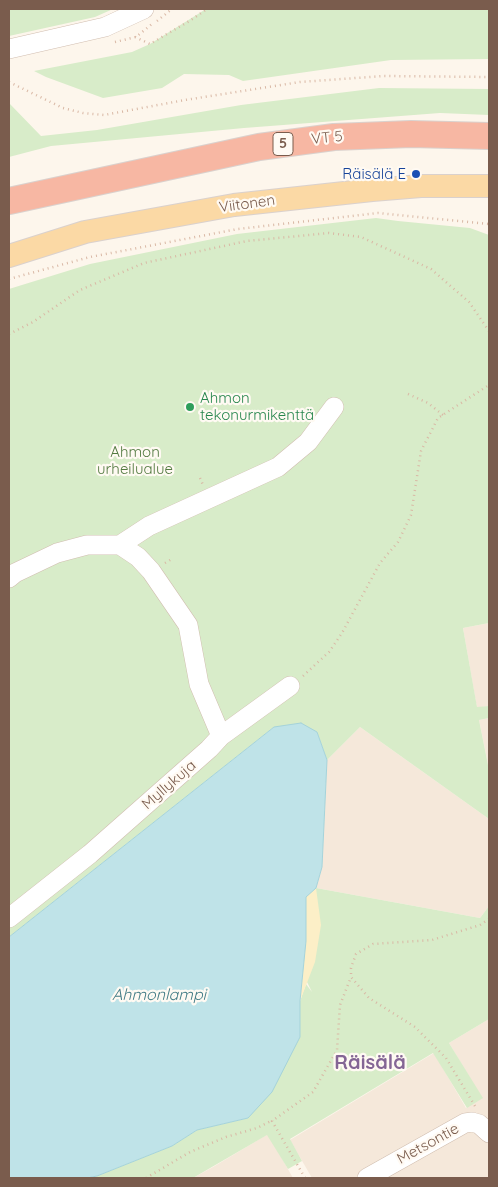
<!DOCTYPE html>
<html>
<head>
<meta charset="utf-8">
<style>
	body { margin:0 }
	#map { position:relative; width:498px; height:1187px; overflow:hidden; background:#fdf6ec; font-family:Quicksand,sans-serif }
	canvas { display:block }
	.frame { position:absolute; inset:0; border:10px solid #7a5c4d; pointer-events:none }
</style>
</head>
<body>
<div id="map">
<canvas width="498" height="1187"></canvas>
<div class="frame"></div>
</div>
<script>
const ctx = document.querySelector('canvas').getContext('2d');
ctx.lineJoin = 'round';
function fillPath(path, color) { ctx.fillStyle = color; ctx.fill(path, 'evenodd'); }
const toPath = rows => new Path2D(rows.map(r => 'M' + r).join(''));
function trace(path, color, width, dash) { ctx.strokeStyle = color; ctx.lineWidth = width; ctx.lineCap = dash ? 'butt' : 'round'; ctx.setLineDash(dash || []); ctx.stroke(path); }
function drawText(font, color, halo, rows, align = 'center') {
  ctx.font = font + ' Quicksand,sans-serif'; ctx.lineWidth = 4.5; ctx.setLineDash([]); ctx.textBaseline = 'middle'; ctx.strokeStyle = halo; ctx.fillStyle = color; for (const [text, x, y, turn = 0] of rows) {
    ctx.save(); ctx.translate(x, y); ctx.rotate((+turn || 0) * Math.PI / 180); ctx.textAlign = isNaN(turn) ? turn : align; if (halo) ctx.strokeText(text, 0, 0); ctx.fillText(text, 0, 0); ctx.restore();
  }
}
const residential = toPath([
	[489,623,489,706,477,708,463,628],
	[489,718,489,770,479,720],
	[360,727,489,819,489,906,480,918,316,888,322,867,327,760],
	[489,1019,489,1178,312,1178,290,1140,434,1053,466,1108,482,1098,449,1043],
	[268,1134,293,1178,193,1178,213,1167]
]);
const green = toPath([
	[9,9,113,9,95,17,9,36],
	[206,9,489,9,489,59,391,60,243,81,229,75,184,74,162,88,103,98,46,77,34,71,132,52,150,44],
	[379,88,489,89,489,115,440,113,244,128,51,146,9,157,9,103,41,136,97,130,241,105],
	[376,218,398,221,470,228,489,235,489,623,463,628,477,707,489,706,489,718,479,720,489,770,489,819,360,727,327,760,317,732,274,727,9,937,9,289,90,264,237,234],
	[316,888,480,918,489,906,489,1019,449,1043,483,1098,467,1108,433,1053,290,1139,302,1161,288,1169,267,1135,193,1178,87,1178,97,1176,172,1146,197,1130,248,1118,300,1037,300,1001,306,984,312,992,303,974,306,941,306,897]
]);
const sand = toPath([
	[316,888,321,925,315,962,300,1001,306,941,306,897]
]);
const water = toPath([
	[301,723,317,732,327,760,322,867,316,888,306,897,306,941,300,1001,300,1037,272,1092,248,1118,197,1130,172,1146,97,1176,87,1178,9,1178,9,937,274,727,301,723]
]);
const path = toPath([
	[157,21,172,9],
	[135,37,150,44,191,20,207,9],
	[115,42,136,37,152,24],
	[9,82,63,108,83,113,104,115,185,100,300,82,384,76,489,77],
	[9,279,90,257,238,229,378,213,489,224],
	[9,334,33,322,80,290,144,263,247,241,329,233,361,237,431,269,469,302,489,331],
	[408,394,428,403,443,415],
	[200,478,203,485],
	[165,563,172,559],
	[303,676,329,652,342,633,380,563,398,542,411,515,421,451,438,418,489,385],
	[475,1106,446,1058,415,1027,369,998,351,977,351,968,356,954,373,944,432,940,480,925,489,919],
	[146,1178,190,1152,226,1137,257,1128,271,1121],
	[305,1178,272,1121,313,1092,337,1050,340,1005,351,977]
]);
const minor = toPath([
	[9,49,105,27,144,9],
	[120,545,149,526,278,467,308,442,334,407],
	[9,578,15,573,57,553,87,545,120,545,138,557,151,571,188,625,199,684,221,736],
	[9,918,90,854,209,749,221,736,290,686],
	[367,1178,465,1123,472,1122,479,1124,489,1133]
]);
const major = toPath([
	[9,256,85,232,234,205,372,190,421,186,489,186]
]);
const highway = toPath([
	[9,201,259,147,334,137,411,134,489,136]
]);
const markers = [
	[416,174,5,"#1a4fb4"],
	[190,407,5,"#2e9e5b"]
];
const shields = [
	[283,144,20]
];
const shieldNames = [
	["5",283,144]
];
const streetNames = [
	["VT 5",327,138,-6],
	["Viitonen",247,204,-8],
	["Myllykuja",169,785,-41],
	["Metsontie",428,1144,-29]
];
const transitNames = [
	["Räisälä E",406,174]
];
const leisureNames = [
	["Ahmon",200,398],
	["tekonurmikenttä",200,415]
];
const parkNames = [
	["Ahmon",135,452],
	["urheilualue",135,469]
];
const waterNames = [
	["Ahmonlampi",159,995]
];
const districtNames = [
	["Räisälä",370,1063]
];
fillPath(residential, '#f5e8da');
fillPath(green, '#d8ecc9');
fillPath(sand, '#fcefc7');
fillPath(water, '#bfe3e8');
trace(water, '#a5d3da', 1);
trace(minor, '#d1beb0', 20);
trace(major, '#dad1cd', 24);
trace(highway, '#dad1cd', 28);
trace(path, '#d9b8a5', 2.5, [1, 4]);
trace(minor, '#fff', 19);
trace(major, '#fbd9a5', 22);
trace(highway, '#f7b7a3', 26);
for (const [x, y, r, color] of markers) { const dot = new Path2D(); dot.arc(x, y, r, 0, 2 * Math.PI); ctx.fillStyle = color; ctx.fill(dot); trace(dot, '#fffaf3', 2); }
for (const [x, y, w] of shields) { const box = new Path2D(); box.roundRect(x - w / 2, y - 11.5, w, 23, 4); ctx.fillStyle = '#fffaf3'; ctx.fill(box); trace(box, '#7a5c4d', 1); }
drawText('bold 14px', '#7a5c4d', null, shieldNames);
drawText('15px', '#7a5c4d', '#fffaf3', streetNames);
drawText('15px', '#164399', '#fffaf3', transitNames, 'right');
drawText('15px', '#27864d', '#fffaf3', leisureNames, 'left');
drawText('15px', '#537a41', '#fffaf3', parkNames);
drawText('italic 16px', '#437c86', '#fffaf3', waterNames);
drawText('bold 20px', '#846695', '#fffaf3', districtNames);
</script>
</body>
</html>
